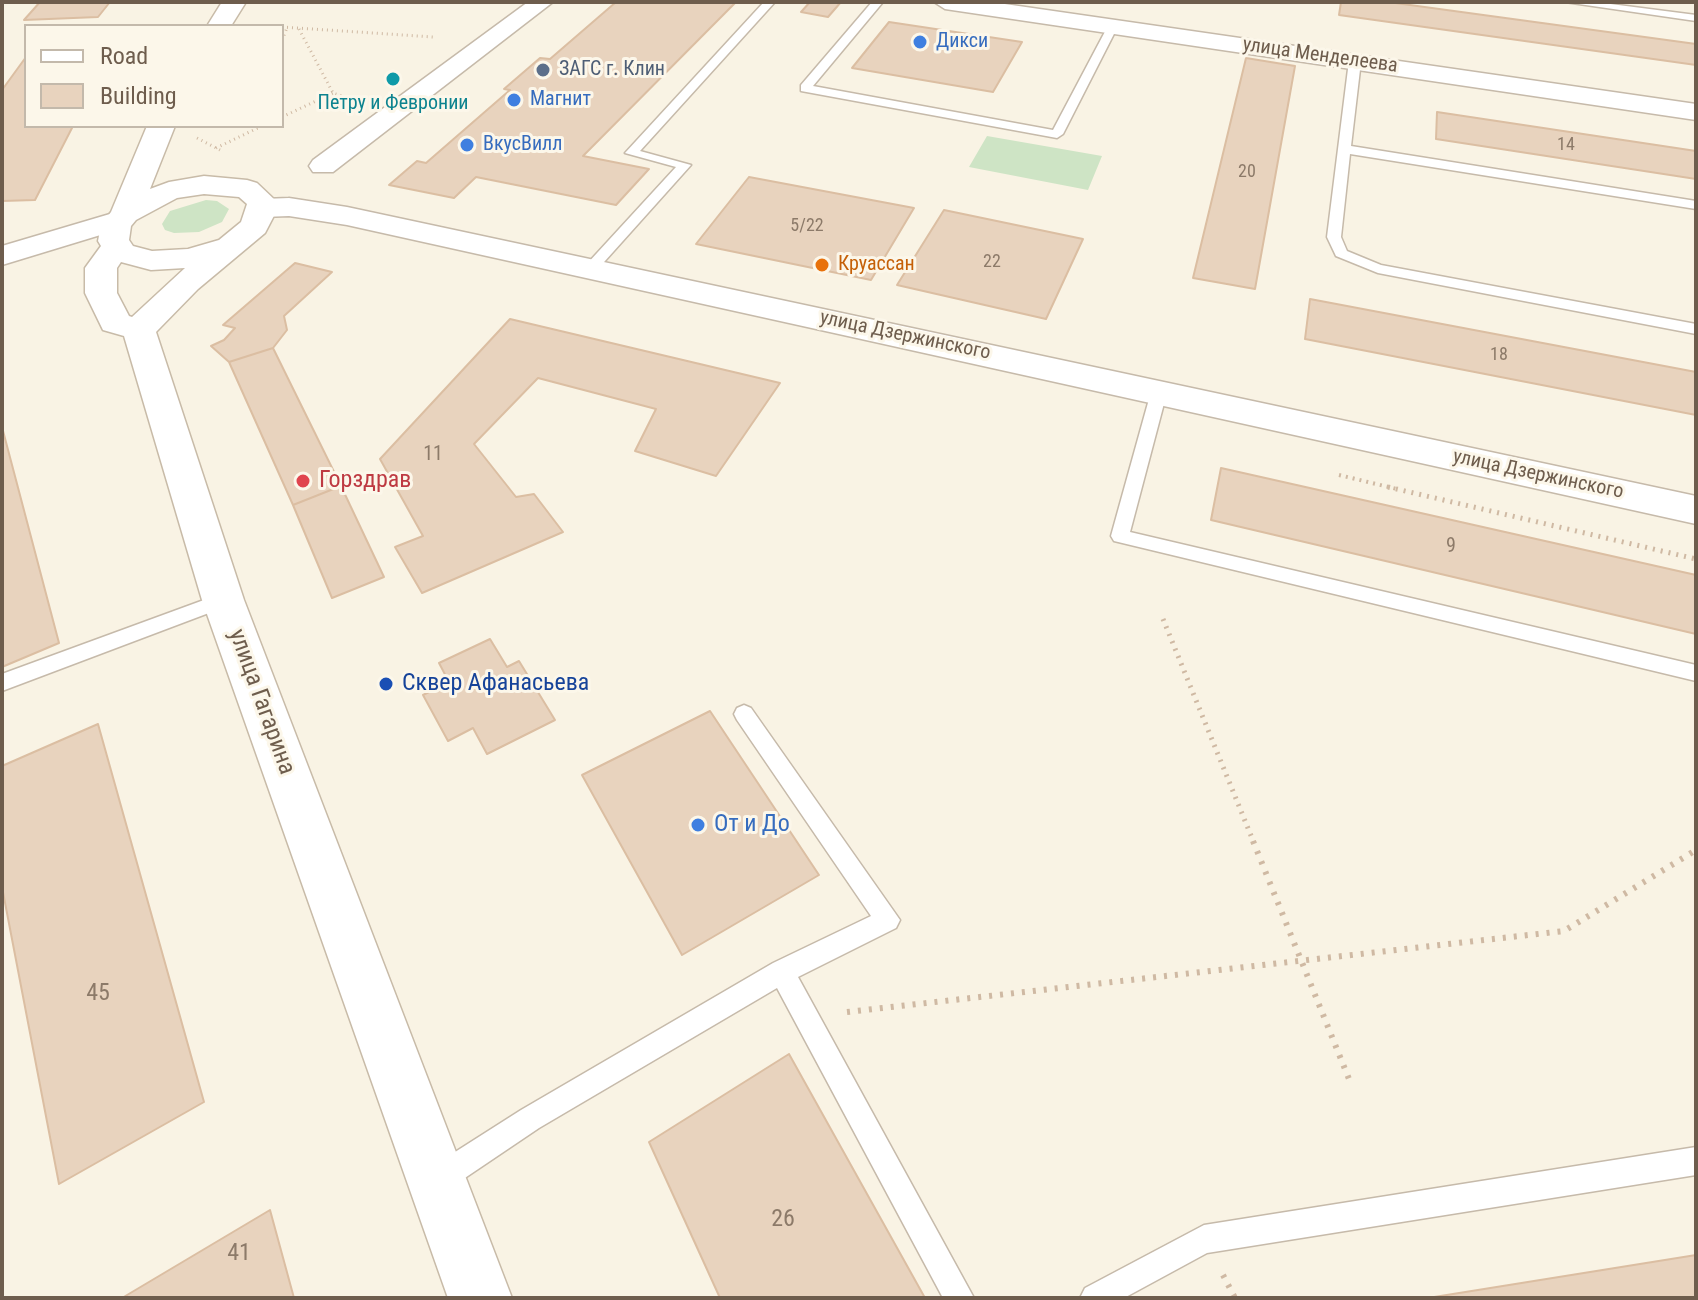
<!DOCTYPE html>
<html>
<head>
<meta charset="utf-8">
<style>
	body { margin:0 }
	#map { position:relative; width:1698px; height:1300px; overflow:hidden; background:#f9f3e4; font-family:"Roboto Condensed",sans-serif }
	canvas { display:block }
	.frame { position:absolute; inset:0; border:4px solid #6e5d4d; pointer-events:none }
	.legend { position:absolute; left:24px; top:24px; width:260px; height:104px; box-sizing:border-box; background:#fcf7ea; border:2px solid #c3b9ab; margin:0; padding:10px 14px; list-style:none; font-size:24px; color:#6e5d4d }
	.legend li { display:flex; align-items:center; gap:16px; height:40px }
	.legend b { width:40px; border:2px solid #c3b9ab }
</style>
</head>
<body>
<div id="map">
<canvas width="1698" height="1300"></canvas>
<div class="frame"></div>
<ul class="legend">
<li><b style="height:10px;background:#fff"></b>Road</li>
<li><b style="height:22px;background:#e8d3be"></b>Building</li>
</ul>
</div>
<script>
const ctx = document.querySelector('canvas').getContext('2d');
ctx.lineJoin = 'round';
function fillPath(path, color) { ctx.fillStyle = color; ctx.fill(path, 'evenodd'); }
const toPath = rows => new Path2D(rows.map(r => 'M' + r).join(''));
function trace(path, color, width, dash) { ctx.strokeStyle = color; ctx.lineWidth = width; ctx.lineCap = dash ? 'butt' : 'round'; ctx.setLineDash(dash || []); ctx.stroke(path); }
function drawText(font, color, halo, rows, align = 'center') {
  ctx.font = font + ' "Roboto Condensed",sans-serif'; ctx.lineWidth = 6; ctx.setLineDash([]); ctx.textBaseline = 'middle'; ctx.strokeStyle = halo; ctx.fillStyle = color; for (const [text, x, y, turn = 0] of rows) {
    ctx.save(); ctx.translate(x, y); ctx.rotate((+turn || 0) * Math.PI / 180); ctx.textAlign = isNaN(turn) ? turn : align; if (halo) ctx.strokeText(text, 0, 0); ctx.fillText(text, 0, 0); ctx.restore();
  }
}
const green = toPath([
	[987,136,1102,156,1088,190,969,167],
	[206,200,217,201,229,209,222,222,199,232,174,233,165,230,162,224,170,211]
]);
const building = toPath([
	[40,2,110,2,98,17,24,20,40,2],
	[616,2,736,2,583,156,649,169,616,205,476,177,454,198,389,185,417,161,426,163,510,90,504,89,540,58,550,59,616,2],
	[810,2,841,2,828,17,801,12,810,2],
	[1341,2,1388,2,1696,44,1696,65,1339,15,1341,2],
	[889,22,1022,42,993,92,852,68,889,22],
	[26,57,26,126,73,126,35,200,2,201,2,90,26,57],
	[1246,58,1295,66,1255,289,1193,278,1246,58],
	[1437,112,1696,151,1696,179,1436,139,1437,112],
	[749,177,914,208,871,280,696,244,749,177],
	[944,210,1083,239,1046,319,897,285,944,210],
	[295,263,332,272,284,316,287,330,273,348,229,362,211,346,224,340,235,328,223,325,295,263],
	[1310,299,1696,372,1696,415,1305,339,1310,299],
	[510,319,780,383,716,476,635,451,656,409,538,378,474,444,516,497,534,494,563,532,422,593,395,547,423,536,380,459,510,319],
	[273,348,341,486,293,505,229,362,273,348],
	[2,427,59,643,2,667,2,427],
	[1221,468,1696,575,1696,634,1211,520,1221,468],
	[341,486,384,577,332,598,293,505,341,486],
	[490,639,507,667,519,661,555,720,487,754,473,728,448,741,423,695,449,682,439,663,490,639],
	[710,711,819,875,682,955,582,775,710,711],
	[98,724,204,1102,59,1184,2,887,2,766,98,724],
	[789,1054,925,1298,720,1298,649,1142,789,1054],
	[270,1210,294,1298,122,1298,270,1210],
	[1696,1255,1696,1298,1428,1298,1696,1255]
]);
const pathFar3 = toPath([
	[282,27,433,37],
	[299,29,333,93,354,100],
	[282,40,287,28],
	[282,117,333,93],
	[197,138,220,150],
	[216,148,262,126]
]);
const pathFar2 = toPath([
	[1339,475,1397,489]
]);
const pathFar1 = toPath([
	[1388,487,1696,559],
	[1163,619,1254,843]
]);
const path = toPath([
	[1253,841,1351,1084],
	[847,1012,1564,931,1696,850],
	[1223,1275,1235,1298]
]);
const lane = toPath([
	[764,2,775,2,640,151,691,165,596,271,586,271,586,265,676,167,625,153,764,2],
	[872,2,883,2,813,86,1053,130,1108,26,1113,23,1118,26,1063,134,1057,138,801,91,801,85,872,2],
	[1565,2,1595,2,1696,15,1696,21,1565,2],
	[1355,58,1361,61,1351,146,1696,201,1696,209,1350,154,1341,237,1347,251,1381,265,1696,324,1696,334,1378,273,1336,256,1327,237,1349,61,1355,58],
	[1159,387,1167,392,1130,532,1696,665,1696,681,1114,541,1111,536,1151,392,1159,387],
	[223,593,230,595,233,600,230,605,2,691,2,674,223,593],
	[744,705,751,708,900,920,896,928,798,977,974,1298,943,1298,777,988,539,1128,450,1188,440,1192,430,1188,426,1178,430,1168,521,1110,773,963,871,916,737,720,734,714,737,708,744,705],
	[1696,1147,1696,1175,1207,1253,1124,1298,1080,1298,1085,1288,1204,1225,1696,1147]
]);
const street = toPath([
	[528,2,553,2,333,172,313,172,309,166,313,160,528,2],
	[934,2,991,2,1696,104,1696,120,945,9,934,2],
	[289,198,347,207,1696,496,1696,524,347,225,289,216,263,217,253,214,249,208,253,202,263,199,289,198],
	[120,211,130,214,134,220,130,226,2,265,2,246,120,211]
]);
const secondary = toPath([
	[222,2,246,2,231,26,207,26,222,2],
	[147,126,175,126,150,189,169,182,204,176,247,180,257,183,276,201,278,208,265,233,198,289,156,332,244,600,512,1298,448,1298,202,600,124,336,103,330,85,293,85,268,101,246,98,241,101,225,111,212,147,126],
	[204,194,239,197,247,204,241,222,219,240,188,249,152,251,133,246,129,240,131,226,136,220,177,198,204,194],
	[121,262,151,270,185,268,132,317,129,316,117,293,117,268,121,262]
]);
const markers = [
	[920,42,8,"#3f7fe0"],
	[543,70,8,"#5c6f8a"],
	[393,79,8,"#0f9aa8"],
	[514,100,8,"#3f7fe0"],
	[467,145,8,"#3f7fe0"],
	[822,265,8,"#e8710a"],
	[303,481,8,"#e0444e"],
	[386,684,8,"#1a4fb4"],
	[698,825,8,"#3f7fe0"]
];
const farNumbernames = [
	["14",1566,145],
	["20",1247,172],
	["5/22",807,226],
	["22",992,262],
	["18",1499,355]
];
const farShopnames = [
	["Дикси",936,42],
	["Магнит",530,100],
	["ВкусВилл",483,145]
];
const farStreetnames = [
	["улица Менделеева",1320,56,8],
	["улица Дзержинского",905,336,12],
	["улица Дзержинского",1538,475,12]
];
const farServicenames = [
	["ЗАГС г. Клин",559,70]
];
const farCulturenames = [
	["Петру и Февронии",393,104]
];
const farFoodnames = [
	["Круассан",838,265]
];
const numberNames = [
	["11",433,455],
	["9",1451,547]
];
const healthNames = [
	["Горздрав",319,481]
];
const transitNames = [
	["Сквер Афанасьева",402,684]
];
const streetNames = [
	["улица Гагарина",261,702,70]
];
const shopNames = [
	["От и До",714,825]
];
const nearNumbernames = [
	["45",98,994],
	["26",783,1220],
	["41",239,1254]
];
fillPath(green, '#cee4c5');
fillPath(building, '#e8d3be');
trace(building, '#dbbea2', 2);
trace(lane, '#c6baaa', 3);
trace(street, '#c6baaa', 3);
trace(secondary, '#c8bba8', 3);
trace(pathFar3, '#cfb9a3', 3, [1, 4]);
trace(pathFar2, '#cfb9a3', 4, [2, 5]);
trace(pathFar1, '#cfb9a3', 5, [2, 6]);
trace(path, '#cfb9a3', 6, [3, 8]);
fillPath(lane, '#fff');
fillPath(street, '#fff');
fillPath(secondary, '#fff');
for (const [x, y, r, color] of markers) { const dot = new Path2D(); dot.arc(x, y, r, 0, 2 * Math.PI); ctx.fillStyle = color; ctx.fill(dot); trace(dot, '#fcf7ea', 3); }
drawText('18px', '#8c7a69', null, farNumbernames);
drawText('20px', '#366cbe', '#fcf7ea', farShopnames, 'left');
drawText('20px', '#6e5d4d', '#fcf7ea', farStreetnames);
drawText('20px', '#4e5e75', '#fcf7ea', farServicenames, 'left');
drawText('20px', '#0d838f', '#fcf7ea', farCulturenames);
drawText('20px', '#c56008', '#fcf7ea', farFoodnames, 'left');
drawText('20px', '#8c7a69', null, numberNames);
drawText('24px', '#be3a42', '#fcf7ea', healthNames, 'left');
drawText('24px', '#164399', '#fcf7ea', transitNames, 'left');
drawText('24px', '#6e5d4d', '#fcf7ea', streetNames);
drawText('24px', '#366cbe', '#fcf7ea', shopNames, 'left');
drawText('24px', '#8c7a69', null, nearNumbernames);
</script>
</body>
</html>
